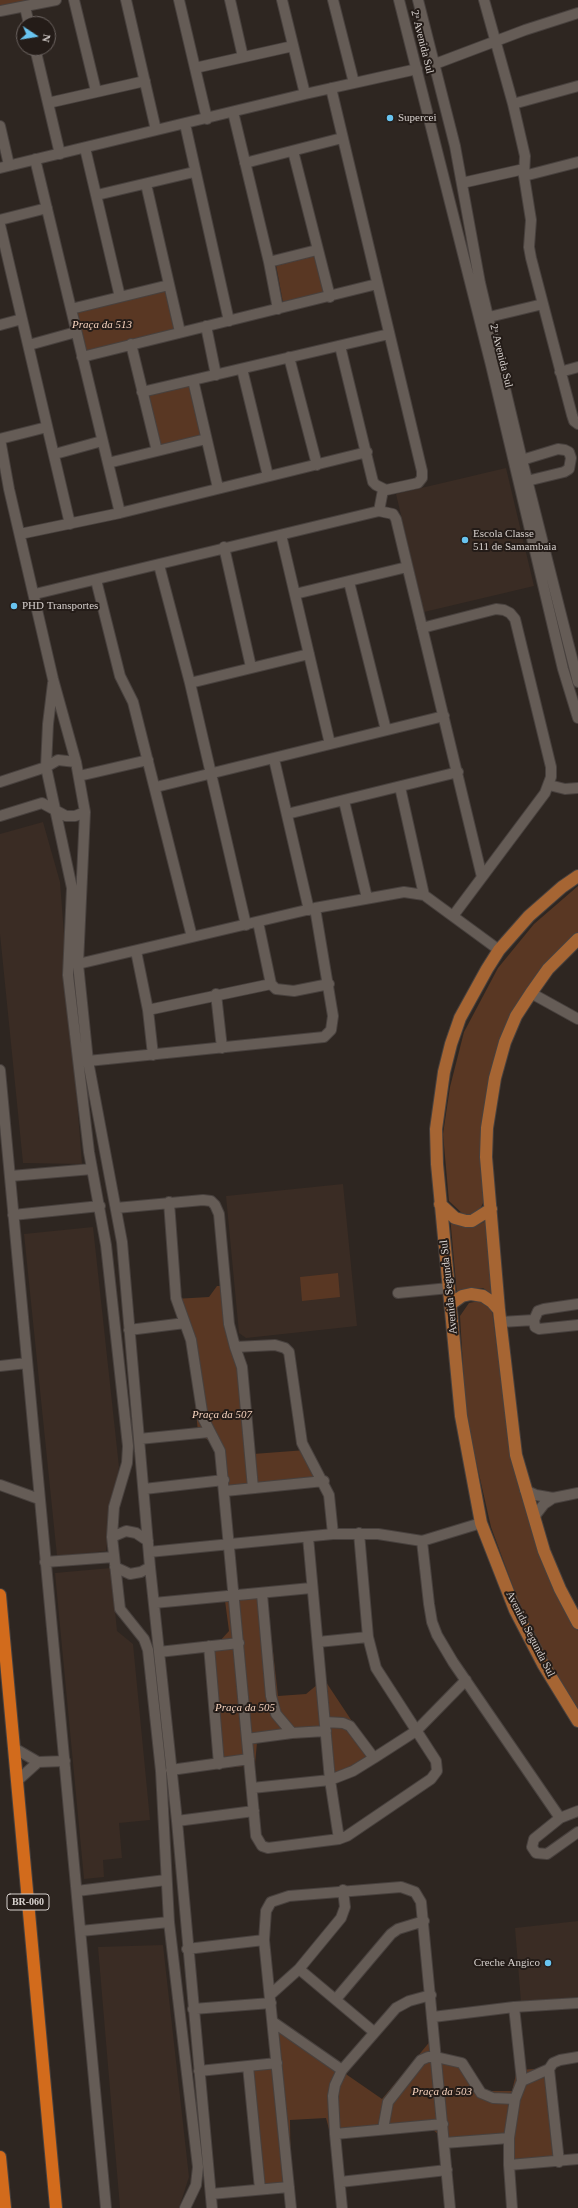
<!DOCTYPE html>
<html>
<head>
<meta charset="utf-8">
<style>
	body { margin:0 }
	#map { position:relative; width:578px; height:2208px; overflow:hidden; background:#2e2621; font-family:"Times New Roman",serif }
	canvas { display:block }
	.north { position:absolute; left:16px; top:16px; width:40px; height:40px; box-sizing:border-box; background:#241c18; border:1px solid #6c6461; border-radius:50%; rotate:102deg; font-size:11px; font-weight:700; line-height:16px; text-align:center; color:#d7d1ce }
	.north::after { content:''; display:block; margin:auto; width:14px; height:18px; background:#68c4f0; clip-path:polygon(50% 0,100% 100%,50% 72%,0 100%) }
</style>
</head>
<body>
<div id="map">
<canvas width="578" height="2208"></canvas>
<div class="north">N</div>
</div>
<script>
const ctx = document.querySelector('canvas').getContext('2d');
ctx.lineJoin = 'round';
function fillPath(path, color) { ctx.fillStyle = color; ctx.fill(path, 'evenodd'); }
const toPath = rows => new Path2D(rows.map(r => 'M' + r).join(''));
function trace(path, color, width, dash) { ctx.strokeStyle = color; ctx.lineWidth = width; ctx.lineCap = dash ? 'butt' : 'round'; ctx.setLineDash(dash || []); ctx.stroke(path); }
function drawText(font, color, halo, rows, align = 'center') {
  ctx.font = font + ' "Times New Roman",serif'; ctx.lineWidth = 4; ctx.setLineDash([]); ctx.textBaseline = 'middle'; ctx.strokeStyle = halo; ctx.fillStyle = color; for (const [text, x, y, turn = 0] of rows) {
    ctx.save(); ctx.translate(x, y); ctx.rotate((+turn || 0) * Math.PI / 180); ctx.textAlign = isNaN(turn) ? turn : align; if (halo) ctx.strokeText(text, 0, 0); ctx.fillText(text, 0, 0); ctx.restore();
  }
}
const built = toPath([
	[506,468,534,586,424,612,396,494],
	[43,822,60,882,82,1164,23,1163,0,934,0,834],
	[343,1184,357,1326,246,1338,239,1333,226,1196],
	[93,1227,119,1467,106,1551,57,1556,24,1234],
	[111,1568,117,1631,133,1644,150,1820,119,1823,122,1858,103,1860,104,1877,84,1879,55,1573],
	[578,1921,578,1997,521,2002,515,1928],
	[163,1945,189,2177,179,2208,120,2208,98,1947]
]);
const green = toPath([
	[0,0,61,0,0,14],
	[319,255,329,296,284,308,276,265],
	[171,280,183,333,79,360,67,305],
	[193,375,207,442,154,454,139,388],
	[578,886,578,933,499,1048,484,1201,479,1211,471,1215,464,1215,449,1201,443,1134,450,1087,464,1032,498,968,534,924],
	[450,1215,468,1226,476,1226,488,1220,495,1296,483,1288,466,1289,457,1295],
	[338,1273,340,1297,302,1301,300,1277],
	[217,1286,229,1286,253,1454,306,1450,324,1484,223,1493,216,1447,198,1432,189,1342,174,1299,209,1297],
	[479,1301,492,1310,497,1349,504,1377,518,1480,578,1631,578,1712,562,1689,526,1622,491,1527,466,1417,460,1316,469,1303],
	[266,1589,278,1696,306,1694,324,1679,377,1759,337,1782,324,1736,257,1742,255,1765,214,1769,205,1642,219,1642,229,1631,224,1593],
	[269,2021,382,2099,437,2033,438,2054,464,2059,475,2073,484,2091,512,2091,517,2070,553,2068,561,2162,505,2168,503,2139,449,2143,427,2125,330,2133,326,2118,290,2120,291,2185,259,2188,245,2066,270,2062]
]);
const minor = toPath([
	[74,0,96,91],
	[126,0,156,130],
	[179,0,207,119],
	[230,0,243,57],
	[282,0,305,94],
	[333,0,354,83],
	[399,0,491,365,563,669,578,718],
	[418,0,455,146,480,283,522,460,578,682],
	[484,0,513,104,525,156,524,176,531,220,529,247,531,258,572,415,574,421,578,424],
	[25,7,29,24],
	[0,11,56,0],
	[35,48,60,154],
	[435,64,525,30,578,13],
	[195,68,293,46],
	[331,88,422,471,422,478,418,483,386,490,376,485,373,482,340,346],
	[48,103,145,81],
	[513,104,578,86],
	[233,112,269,262,278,309],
	[185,124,229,321],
	[0,126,9,165],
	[85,148,120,297],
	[293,151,330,297],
	[35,159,120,513],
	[245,163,342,138],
	[0,168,305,94,417,69],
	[524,176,578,162],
	[462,183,524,169],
	[146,184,180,332],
	[97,195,194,172],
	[0,220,47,208],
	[0,225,70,524],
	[269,262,317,250],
	[71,309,169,285],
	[489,317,543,304],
	[0,325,22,319],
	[206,326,216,375],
	[131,344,157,451],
	[29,345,76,332],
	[82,357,377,284],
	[289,357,317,465],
	[242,369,268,476],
	[560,372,578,367],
	[193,380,218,488],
	[142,392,389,334],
	[0,439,9,489,53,679,76,762,85,812,78,964,88,1061,122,1242,150,1567,177,1821,212,2208],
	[0,439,47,427],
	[55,454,102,441],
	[522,460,558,449,565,450,569,452,571,458,569,469,564,472,527,481],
	[108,463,206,439],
	[379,511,383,490],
	[20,534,120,513,367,452],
	[281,535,330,744],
	[224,547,251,667],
	[159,565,190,683,246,925],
	[96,580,120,676,133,702,192,937],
	[349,582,386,730],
	[35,594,379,511,393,514,396,519,482,877],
	[295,594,407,567],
	[422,628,496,609,504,610,510,613,515,619,551,767,551,777,545,793,453,916],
	[53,683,48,724,46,767,72,888,68,975,89,1152,106,1245,128,1446,127,1463,114,1507,112,1537,120,1609,144,1639,148,1650,161,1771,169,1922,198,2167,196,2185,185,2208],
	[190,683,309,654],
	[274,759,309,910],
	[79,776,148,760],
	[0,782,46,767,58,760,76,762],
	[549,785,565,789,578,788],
	[156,787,444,716],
	[400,787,424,895],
	[344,801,367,898],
	[287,814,458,772],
	[0,816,42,803,66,816,75,816,85,812],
	[258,922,271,984,276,989,294,991,329,984],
	[136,951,148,1010,153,1055],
	[78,964,315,908,404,892,424,895,499,950],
	[531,993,578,1019],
	[216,994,222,1048],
	[148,1010,271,984],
	[88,1061,324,1037,331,1030,333,1016,315,908],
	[0,1070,106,2208],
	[11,1176,92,1169],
	[169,1202,176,1298,191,1340,203,1418,220,1451,256,1836,262,1846,268,1848,339,1839,347,1836,431,1779,437,1771,436,1761,376,1668,368,1637,359,1533],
	[116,1208,203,1200,211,1201,215,1205,219,1214,229,1324,235,1347,275,1345,285,1348,289,1352,302,1443,329,1495,333,1534],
	[13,1215,100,1206],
	[398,1293,449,1288],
	[578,1304,544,1309,538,1311,534,1320,535,1327,539,1329,578,1325],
	[501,1322,534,1320],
	[129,1330,185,1323],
	[235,1347,242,1367,253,1488],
	[0,1366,27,1363],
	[139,1439,209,1432],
	[0,1485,39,1499],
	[144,1489,224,1480],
	[525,1490,536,1495,553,1498],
	[225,1491,324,1481],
	[534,1517,544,1504,553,1498,578,1493],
	[112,1537,126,1531,136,1533,148,1541],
	[308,1537,330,1780,339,1839],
	[422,1541,429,1604,432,1622,437,1635,453,1662,560,1818],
	[149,1552,333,1534,378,1534,422,1541,481,1523],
	[45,1562,114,1557],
	[115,1567,130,1574,141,1572,150,1567],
	[262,1594,271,1696,276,1714,292,1733,326,1731],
	[154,1603,311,1588],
	[318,1642,368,1637],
	[209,1646,219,1764],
	[159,1652,239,1643],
	[325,1722,343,1723,350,1726,374,1758,416,1731,466,1680],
	[247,1739,292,1733],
	[14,1748,38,1762,65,1761],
	[171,1770,249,1759],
	[17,1781,38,1762],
	[252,1788,330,1780,353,1771,374,1758],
	[578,1811,560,1818,534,1839,532,1847,536,1853,547,1854,578,1832],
	[177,1821,254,1811],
	[77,1891,166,1880],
	[81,1931,169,1922],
	[187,1949,264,1940],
	[299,1969,374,2032],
	[270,1995,299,1969,341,1918,345,1907,343,1890],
	[336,1999,391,1934,398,1929,424,1921],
	[514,2007,522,2081],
	[193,2009,271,2003],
	[433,2017,514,2007,578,2003],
	[273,2022,342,2070],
	[248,2066,260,2189],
	[199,2071,277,2063],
	[383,2129,388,2102,421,2060,428,2057,436,2057,462,2063,481,2093,493,2098,515,2099],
	[335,2134,443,2124],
	[444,2143,509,2138],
	[559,2162,549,2069,553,2063,560,2060,578,2057],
	[509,2165,509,2138,515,2099,522,2081,549,2069],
	[340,2182,447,2170],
	[211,2194,289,2187],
	[291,2208,264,1940,266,1911,271,1902,289,1896,401,1887,415,1892,421,1902,450,2208],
	[342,2208,335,2134,333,2096,335,2085,342,2070,396,2008,409,2001,431,1995],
	[512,2208,509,2165,578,2159]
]);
const major = toPath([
	[578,876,562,887,529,916,499,950,487,969,460,1018,451,1044,444,1072,436,1129,437,1164,461,1416,481,1523,515,1610,543,1664,578,1721],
	[578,939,548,969,531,993,516,1016,505,1042,495,1078,487,1128,486,1157,499,1310,516,1455,544,1551,560,1589,578,1623],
	[440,1204,455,1218,466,1221,472,1221,491,1209],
	[451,1304,462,1296,471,1294,483,1296,492,1302,499,1310]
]);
const highway = toPath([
	[0,1595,56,2208],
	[0,2157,5,2208]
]);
const markers = [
	[390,118,4,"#68c4f0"],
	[465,540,4,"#68c4f0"],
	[14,606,4,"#68c4f0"],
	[548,1963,4,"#68c4f0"]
];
const shields = [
	[28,1902,42]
];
const shieldNames = [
	["BR-060",28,1902]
];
const streetNames = [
	["2ᵃ Avenida Sul",422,42,76],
	["2ᵃ Avenida Sul",501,356,76],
	["Avenida Segunda Sul",449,1287,-96],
	["Avenida Segunda Sul",530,1634,63]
];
const poiNames = [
	["Supercei",398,118],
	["Escola Classe",473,534],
	["511 de Samambaia",473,547],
	["PHD Transportes",22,606],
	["Creche Angico",540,1963,"right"]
];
const parkNames = [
	["Praça da 513",102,325],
	["Praça da 507",222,1415],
	["Praça da 505",245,1708],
	["Praça da 503",442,2092]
];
fillPath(built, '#3a2c24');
fillPath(green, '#593723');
trace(minor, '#48413e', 12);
trace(major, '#48413e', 14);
trace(highway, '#48413e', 14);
trace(minor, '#655c56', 10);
trace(major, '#a66533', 12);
trace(highway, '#d26b1c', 12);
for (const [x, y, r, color] of markers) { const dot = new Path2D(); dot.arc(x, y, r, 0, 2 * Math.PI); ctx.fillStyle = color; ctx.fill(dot); trace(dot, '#241c18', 1.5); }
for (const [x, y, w] of shields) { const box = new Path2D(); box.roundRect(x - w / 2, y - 8, w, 16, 3); ctx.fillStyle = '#241c18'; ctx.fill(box); trace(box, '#d7d1ce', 1); }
drawText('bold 10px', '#d7d1ce', null, shieldNames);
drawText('11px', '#d7d1ce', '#241c18', streetNames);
drawText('11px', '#d7d1ce', '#241c18', poiNames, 'left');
drawText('italic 11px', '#f9d4bf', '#241c18', parkNames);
</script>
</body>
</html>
